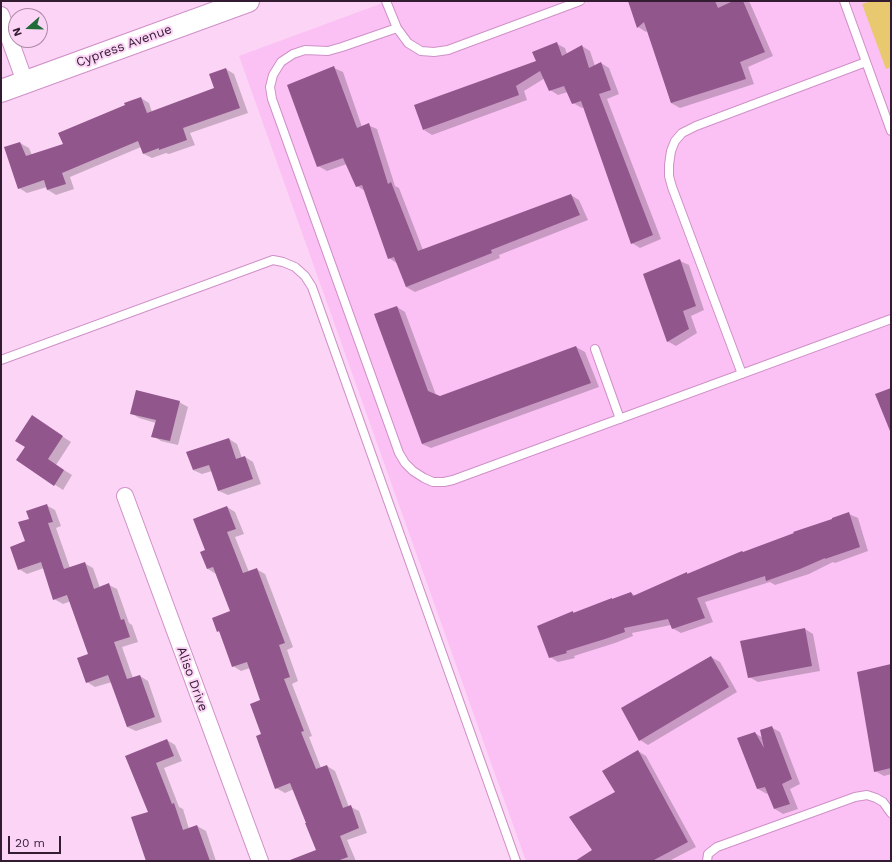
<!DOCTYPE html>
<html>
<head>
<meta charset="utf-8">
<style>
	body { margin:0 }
	#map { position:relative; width:892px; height:862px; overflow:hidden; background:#fcd4f6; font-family:"Work Sans",sans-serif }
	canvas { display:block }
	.frame { position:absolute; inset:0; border:2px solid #331b31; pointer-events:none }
	.north { position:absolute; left:8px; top:8px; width:40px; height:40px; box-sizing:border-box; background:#fcd4f6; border:1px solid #ac8aa7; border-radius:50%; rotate:250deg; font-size:11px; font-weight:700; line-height:16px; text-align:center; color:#331b31 }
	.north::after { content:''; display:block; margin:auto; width:14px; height:18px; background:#216b38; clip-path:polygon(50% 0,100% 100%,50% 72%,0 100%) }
	.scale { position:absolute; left:8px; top:836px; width:53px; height:18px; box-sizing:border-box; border:2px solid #331b31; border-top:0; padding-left:5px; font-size:12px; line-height:14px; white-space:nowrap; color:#331b31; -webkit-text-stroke:3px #fcd4f6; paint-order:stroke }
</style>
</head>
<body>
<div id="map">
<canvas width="892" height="862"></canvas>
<div class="frame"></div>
<div class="north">N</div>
<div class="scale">20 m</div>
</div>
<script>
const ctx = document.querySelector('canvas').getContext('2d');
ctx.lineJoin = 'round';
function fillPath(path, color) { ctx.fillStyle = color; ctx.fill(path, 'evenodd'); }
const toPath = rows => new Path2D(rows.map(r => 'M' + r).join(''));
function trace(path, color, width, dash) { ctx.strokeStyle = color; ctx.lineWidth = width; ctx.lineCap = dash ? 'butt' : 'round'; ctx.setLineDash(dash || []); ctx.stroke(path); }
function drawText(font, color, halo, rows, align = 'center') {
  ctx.font = font + ' "Work Sans",sans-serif'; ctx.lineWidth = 4; ctx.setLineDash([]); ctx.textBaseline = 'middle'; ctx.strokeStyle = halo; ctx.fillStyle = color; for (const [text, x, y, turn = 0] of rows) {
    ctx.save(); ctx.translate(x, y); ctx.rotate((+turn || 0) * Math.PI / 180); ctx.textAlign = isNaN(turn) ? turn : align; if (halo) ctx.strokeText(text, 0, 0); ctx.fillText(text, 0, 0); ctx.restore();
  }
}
const built = toPath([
	[388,1,891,1,891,861,526,861,239,56]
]);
const green = toPath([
	[872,1,891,1,891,67,886,69,862,4]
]);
const shadow = toPath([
	[629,1,729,1,731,3,736,1,747,1,750,3,773,56,748,67,754,84,680,108,671,103,648,30,646,32,638,27],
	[557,44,565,48,567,54,582,46,590,51,595,66,601,63,609,68,619,94,607,99,661,239,640,248,632,243,584,107,582,108,573,103,568,92,558,95,550,90,545,78,524,91,527,100,432,135,424,130,537,62],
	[334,68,343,72,362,127,368,125,377,129,395,186,399,188,423,250,571,195,579,200,588,220,499,255,500,258,415,292,406,287,398,264,389,258,365,191,357,186,347,164,327,171,318,166],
	[226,69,234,74,248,113,190,133,195,145,169,154,166,153,152,158,144,154,141,147,70,177,74,189,56,195,48,190,47,187,27,193,19,188,5,148,20,143,29,148,32,155,64,145,126,105,141,98,149,103,152,112,215,88],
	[680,261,689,265,704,310,691,316,697,333,676,346,667,341],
	[397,307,405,312,436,395,440,397,576,347,585,352,599,387,431,448,422,444],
	[179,402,188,407,178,445,161,441,153,436,156,423,139,418,131,413],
	[40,422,71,442,56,465,72,475,63,490,17,460],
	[229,439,237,444,242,458,245,457,253,462,261,484,228,495,219,491,212,471,202,474,193,470],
	[46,505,55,510,61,526,56,528,70,568,84,563,93,568,100,588,109,585,117,589,129,623,132,625,138,642,122,647,133,678,140,676,148,681,162,722,136,731,127,727,112,682,95,687,87,682,90,654,71,601,63,604,54,599,44,568,27,574,19,569,30,519],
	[227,507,235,512,244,534,235,537,249,572,256,569,265,574,293,647,287,650,298,681,292,684,312,736,309,737,321,768,327,766,335,771,349,807,351,807,359,811,367,833,347,840,356,861,303,861,317,850,294,789,285,793,276,788,263,735,261,700,250,668,241,671,233,666,220,632,218,631,231,611,216,574,208,569,201,552,206,551],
	[849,514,858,518,868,551,835,563,833,562,809,574,775,585,770,582,705,602,713,622,681,633,672,628,671,625,632,633,633,636,615,643,574,656,575,658,558,662,550,657,573,612,575,613,631,593,636,596,687,573,689,574],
	[805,629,813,634,820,671,758,682,749,677],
	[711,657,720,662,737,692,648,745,640,740],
	[891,665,891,774,884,776,875,771],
	[771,727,780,732,800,784,790,789,798,809,783,814,775,809,768,793,767,794,758,789,739,738,755,733,763,738],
	[167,740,175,745,182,761,164,768,179,807,183,809,189,829,197,826,206,831,216,861,148,861,149,812,127,756],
	[638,751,646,756,696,847,669,861,591,861,594,850,617,792]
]);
const building = toPath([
	[628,1,715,1,718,8,733,1,743,1,765,52,740,62,746,79,671,103,644,22,637,28],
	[557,42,562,56,582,45,589,68,601,62,611,90,599,94,653,235,631,244,581,101,572,104,564,86,549,91,540,71,516,86,519,95,423,130,414,105,536,61,532,52],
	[334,66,357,128,369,123,388,184,391,182,418,251,571,194,580,215,491,250,492,253,406,287,394,257,388,259,362,185,356,187,343,158,317,167,287,85],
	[226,68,240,108,183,128,187,140,159,150,159,148,143,154,138,141,62,173,66,184,47,190,44,180,18,189,4,147,20,142,26,156,63,144,58,133,125,105,124,103,141,97,147,113,214,88,209,74],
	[680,259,696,306,683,311,689,329,667,342,643,274],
	[397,306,428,391,440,396,576,346,591,383,422,444,374,314],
	[891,388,891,431,890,431,875,394],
	[136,390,180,401,170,441,151,437,156,420,130,414],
	[32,415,63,436,48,459,64,470,54,486,16,460,25,447,15,441],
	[229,438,236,459,245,456,253,479,218,491,209,465,193,470,186,452],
	[47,504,53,522,48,523,64,569,85,562,94,589,109,583,121,620,124,619,130,637,114,642,127,679,140,675,155,717,127,727,108,675,86,683,77,658,88,654,67,595,53,600,41,562,18,570,10,547,25,541,18,522,29,519,26,511],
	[227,506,236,529,227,532,243,573,257,568,285,643,279,645,290,677,284,679,304,731,301,732,316,769,327,765,343,808,351,805,359,828,340,836,348,857,337,861,290,861,290,860,316,850,305,823,306,823,290,783,275,789,256,736,261,734,250,704,260,700,247,662,232,667,219,631,217,632,212,618,230,611,213,567,207,569,200,552,205,550,193,519],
	[849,512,860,547,825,559,825,558,800,569,766,581,765,576,697,598,705,618,672,629,668,619,624,628,625,632,605,639,566,651,567,653,549,658,537,626,573,611,573,613,612,598,612,599,631,592,633,596,687,572,687,574,742,551,743,552,794,533,793,532,832,519,832,518],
	[805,628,812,666,748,678,740,641],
	[711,656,729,687,639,741,621,708],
	[891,664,891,768,874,772,857,672],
	[772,726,792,779,782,784,790,804,774,809,765,787,757,789,737,738,755,732,764,748,760,730],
	[167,739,174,756,156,763,172,804,174,803,183,830,197,825,210,861,146,861,131,817,148,812,125,756],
	[638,750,688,842,652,861,575,861,592,850,569,817,615,792,602,771]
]);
const lane = toPath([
	[386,1,397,28,408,43,421,51,434,52,448,50,580,1],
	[844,1,891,131],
	[397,28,342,47,328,51,305,50,293,54,281,62,273,75,270,87,272,99,399,453,405,463,413,471,424,478,433,482,444,482,453,480,891,319],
	[595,349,620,419],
	[1,360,273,260,283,262,295,267,305,276,312,287,516,861],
	[742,374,672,187,669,176,669,165,671,151,675,141,682,133,696,126,866,62],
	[707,861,708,854,717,847,855,797,867,795,876,798,883,802,891,813]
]);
const street = toPath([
	[1,15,25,82],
	[125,496,260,861]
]);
const secondary = toPath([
	[1,91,248,1]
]);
const streetNames = [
	["Cypress Avenue",124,46,-20],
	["Aliso Drive",192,679,70]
];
fillPath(built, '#fbc1f4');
fillPath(green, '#e8c96f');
fillPath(shadow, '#0003');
fillPath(building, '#91568c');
trace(lane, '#cf90c8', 10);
trace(street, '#cf90c8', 18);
trace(secondary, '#cf90c8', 24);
trace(lane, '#fff', 8);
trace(street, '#fff', 16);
trace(secondary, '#fff', 22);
drawText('13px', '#331b31', '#fcd4f6', streetNames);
</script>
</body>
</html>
